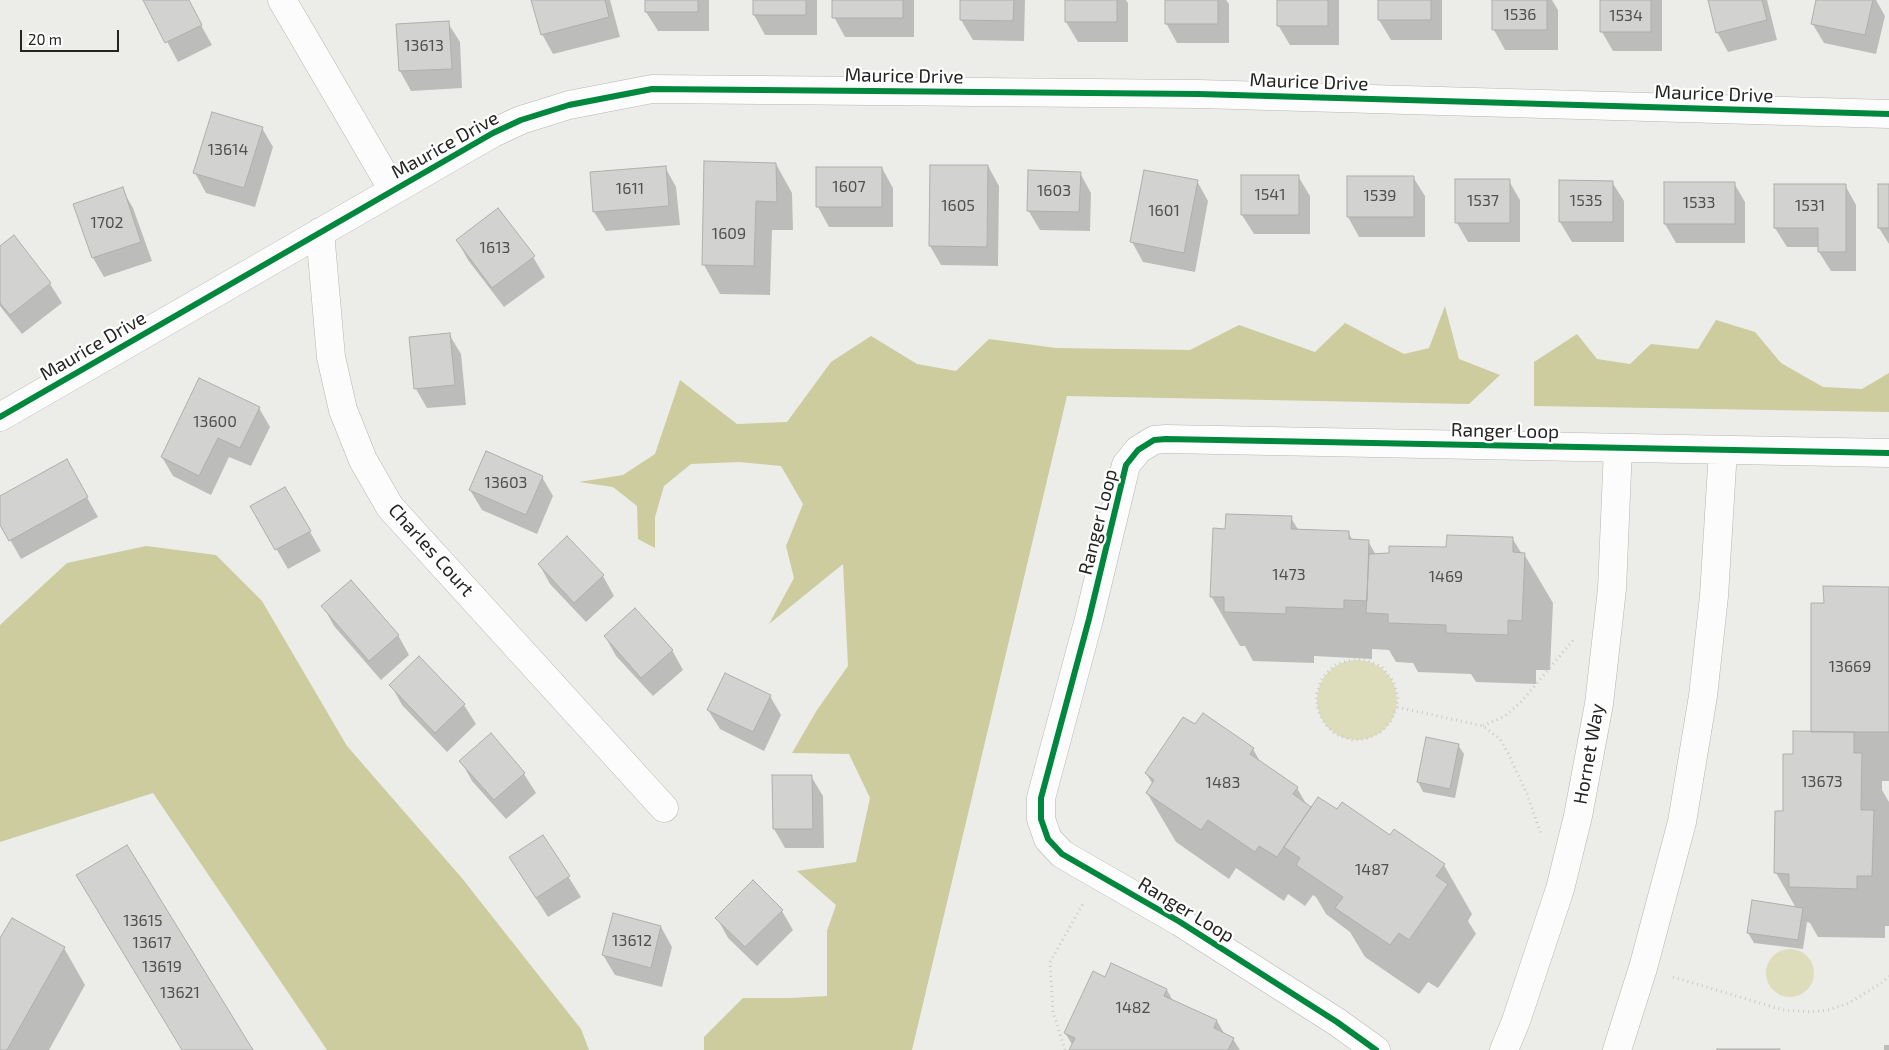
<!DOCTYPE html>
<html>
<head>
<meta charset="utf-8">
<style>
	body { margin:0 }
	#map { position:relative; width:1889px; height:1050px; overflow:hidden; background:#ecece9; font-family:"Exo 2",sans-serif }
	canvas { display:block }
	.scale { position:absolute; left:20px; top:30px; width:99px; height:22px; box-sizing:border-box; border:2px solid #242422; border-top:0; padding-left:6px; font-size:15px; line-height:18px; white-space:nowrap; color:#242422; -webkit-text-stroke:4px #fff; paint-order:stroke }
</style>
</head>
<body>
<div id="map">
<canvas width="1889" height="1050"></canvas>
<div class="scale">20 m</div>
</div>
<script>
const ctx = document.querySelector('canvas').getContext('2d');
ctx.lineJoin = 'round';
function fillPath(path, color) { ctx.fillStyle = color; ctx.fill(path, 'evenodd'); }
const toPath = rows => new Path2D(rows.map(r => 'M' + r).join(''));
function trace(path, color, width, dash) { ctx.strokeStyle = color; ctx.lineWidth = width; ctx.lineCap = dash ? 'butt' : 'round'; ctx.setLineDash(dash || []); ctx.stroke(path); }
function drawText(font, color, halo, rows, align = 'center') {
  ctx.font = font + ' "Exo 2",sans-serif'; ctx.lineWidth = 4.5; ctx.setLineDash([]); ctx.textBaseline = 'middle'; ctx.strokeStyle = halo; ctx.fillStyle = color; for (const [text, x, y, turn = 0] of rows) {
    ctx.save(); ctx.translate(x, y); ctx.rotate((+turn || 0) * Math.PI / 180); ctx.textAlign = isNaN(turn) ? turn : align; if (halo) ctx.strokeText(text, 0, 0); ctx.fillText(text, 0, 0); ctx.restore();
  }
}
const green = toPath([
	'1317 700a40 40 0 1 1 80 0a40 40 0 1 1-80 0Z',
	'1766 973a24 24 0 1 1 48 0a24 24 0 1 1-48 0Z'
]);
const forest = toPath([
	[1445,306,1459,359,1500,375,1469,404,1067,396,912,1050,704,1050,704,1037,743,998,790,998,827,996,827,931,836,905,797,871,856,862,870,798,849,754,792,753,817,710,848,666,843,564,769,624,794,578,786,546,803,504,781,466,739,462,691,464,664,486,655,517,655,548,638,539,637,506,613,487,579,482,623,475,655,454,680,380,737,424,787,422,831,362,871,336,917,364,956,371,989,339,1056,348,1190,350,1239,325,1315,352,1345,323,1404,354,1429,348],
	[1716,320,1755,332,1781,363,1823,387,1862,389,1889,373,1889,412,1534,406,1534,362,1577,334,1597,359,1630,364,1651,344,1698,349],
	[146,546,216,555,262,601,347,746,461,877,581,1029,589,1050,327,1050,153,793,0,842,0,625,67,563]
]);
const shadow = toPath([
	[145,0,187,0,212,45,178,62],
	[533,0,610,0,620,37,553,54,542,34],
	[646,0,709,0,709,31,658,31,646,12],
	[754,0,817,0,817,35,765,35,754,15],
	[834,0,914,0,914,37,845,37,834,17],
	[962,0,1025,0,1024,41,973,40,961,20],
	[1066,0,1126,0,1128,3,1128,42,1078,42,1066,22],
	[1166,0,1226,0,1229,4,1229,43,1177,43,1166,23],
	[1278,0,1339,0,1339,45,1290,45,1278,25],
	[1379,0,1442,0,1442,40,1391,40,1379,20],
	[1494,0,1552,0,1558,10,1558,50,1505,50,1494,30],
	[1602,0,1662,0,1662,51,1613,51,1602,32],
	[1709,0,1767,0,1777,40,1728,52,1717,32],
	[1817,0,1876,0,1885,16,1876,54,1824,43,1812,23],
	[448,23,460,42,462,88,411,91,400,71,397,25],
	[262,128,273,147,255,207,206,193,195,173],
	[776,164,792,193,793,230,772,230,770,295,720,294,704,265],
	[988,166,999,186,998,266,941,265,930,246],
	[665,167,676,187,680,225,606,231,594,212],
	[818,168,882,168,893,188,893,227,829,227,818,207],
	[1080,173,1091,193,1090,231,1040,230,1028,210],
	[1298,176,1310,196,1310,234,1254,234,1242,215],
	[1348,177,1413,177,1425,196,1425,237,1359,237,1348,217],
	[1197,181,1208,201,1195,272,1143,262,1132,242],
	[1509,181,1520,200,1520,242,1468,242,1457,223],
	[1560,181,1612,182,1624,201,1624,242,1572,242,1560,222],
	[1734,183,1745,202,1745,243,1676,243,1665,224],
	[1845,185,1856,205,1856,271,1831,271,1819,252,1819,247,1787,247,1775,228],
	[1889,185,1889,244,1879,228],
	[122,189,133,208,152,261,104,277,93,258],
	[498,210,533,257,545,277,504,307,468,260,457,240],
	[14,237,50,284,62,303,22,334,0,306,0,247],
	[449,334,461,354,466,405,427,408,416,389],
	[259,408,270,427,251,466,229,457,211,495,173,476,162,457],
	[66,460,98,517,21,559,0,522,0,498],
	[542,477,553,496,537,534,482,510,470,490],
	[285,488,321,551,288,569,252,507],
	[1291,518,1299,531,1348,532,1353,541,1368,541,1376,555,1448,548,1512,538,1522,554,1524,554,1553,603,1550,670,1536,670,1536,684,1476,682,1471,674,1418,672,1413,663,1396,662,1389,650,1372,649,1372,659,1314,656,1314,663,1253,661,1245,646,1240,646,1211,596,1226,530],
	[567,538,603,576,614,596,586,622,550,584,539,564],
	[1889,589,1889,781,1882,781,1882,790,1889,802,1889,926,1885,926,1885,938,1818,937,1810,923,1807,922,1803,949,1754,943,1748,933,1796,908,1776,873,1794,755,1812,734,1825,604],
	[323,606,398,635,409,655,381,680,334,626],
	[605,636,672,650,683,670,653,696,616,656],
	[419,658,464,705,476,724,447,752,402,705,391,685],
	[770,696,781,715,764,751,720,729,708,710],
	[1195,726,1253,749,1261,763,1297,788,1308,807,1312,809,1337,811,1444,865,1472,914,1468,921,1476,934,1438,988,1428,982,1419,994,1365,957,1350,932,1326,914,1316,897,1313,895,1305,906,1288,894,1284,901,1236,868,1229,879,1176,842,1147,793,1153,785,1146,773],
	[491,735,524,774,536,793,506,819,472,781,461,761],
	[1458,745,1464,754,1455,798,1423,792,1418,782],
	[811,776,823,796,824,848,785,848,774,829],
	[543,836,581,897,548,917,522,877],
	[782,911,793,930,757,966,728,938,717,918],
	[661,927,672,947,662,987,615,975,603,955],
	[0,941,64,948,85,985,49,1050,0,1050],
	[1112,965,1167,990,1173,1001,1217,1021,1225,1035,1233,1039,1240,1050,1071,1050,1073,1046,1065,1033,1106,978],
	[1884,1045,1889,1045,1889,1050,1884,1050]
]);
const building = toPath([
	[143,0,189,0,202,25,165,43,143,0],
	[531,0,605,0,609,17,541,35,531,0],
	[645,0,698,0,698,12,645,12,645,0],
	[753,0,806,0,806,15,753,15,753,0],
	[832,0,903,0,903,18,832,18,832,0],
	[960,0,1014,0,1013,21,960,20,960,0],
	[1065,0,1117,0,1117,22,1065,22,1065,0],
	[1165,0,1218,0,1218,24,1165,24,1165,0],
	[1277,0,1328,0,1328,26,1277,26,1277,0],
	[1378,0,1431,0,1431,20,1378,20,1378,0],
	[1492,0,1547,0,1547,30,1492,30,1492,0],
	[1600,0,1651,0,1651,32,1600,32,1600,0],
	[1708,0,1762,0,1767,20,1716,33,1708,0],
	[1816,0,1873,0,1865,35,1811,24,1816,0],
	[449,21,452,69,399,71,396,24,449,21],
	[212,112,263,127,244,188,193,173,212,112],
	[704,161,776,163,777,202,756,201,754,266,702,265,704,161],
	[930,165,988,165,987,247,929,246,930,165],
	[666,166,669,206,593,212,590,172,666,166],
	[816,167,882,167,882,207,816,207,816,167],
	[1028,170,1081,172,1079,212,1027,211,1028,170],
	[1144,170,1198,180,1184,253,1130,242,1144,170],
	[1241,175,1299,175,1299,215,1241,215,1241,175],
	[1347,176,1414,176,1414,217,1347,217,1347,176],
	[1455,179,1510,179,1510,223,1455,223,1455,179],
	[1559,180,1613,181,1613,222,1559,222,1559,180],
	[1664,182,1735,182,1735,224,1664,224,1664,182],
	[1774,184,1846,184,1846,252,1818,252,1818,228,1774,228,1774,184],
	[1878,184,1889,184,1889,228,1878,228,1878,184],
	[123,187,141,242,92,258,73,204,123,187],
	[498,208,535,256,492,288,456,240,498,208],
	[14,235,51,283,10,315,0,303,0,246,14,235],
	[450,333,455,385,414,389,409,337,450,333],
	[199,378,260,407,240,448,218,438,199,476,161,457,199,378],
	[486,451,543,476,526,515,469,490,486,451],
	[67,459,88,497,9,541,0,525,0,496,67,459],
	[285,487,311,531,275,550,250,506,285,487],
	[1226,514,1292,516,1291,529,1349,531,1349,539,1369,540,1367,601,1344,600,1344,609,1286,607,1286,614,1224,612,1224,597,1210,597,1213,528,1225,529,1226,514],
	[1447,535,1513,537,1513,552,1525,553,1522,621,1508,620,1508,635,1446,633,1446,625,1388,623,1388,614,1366,613,1369,554,1389,553,1389,546,1446,547,1447,535],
	[567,536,604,575,574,603,538,564,567,536],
	[351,580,399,635,369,661,321,606,351,580],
	[1823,586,1889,587,1889,732,1811,732,1811,603,1824,603,1823,586],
	[635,608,673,650,641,678,604,636,635,608],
	[419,656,465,704,435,733,389,685,419,656],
	[725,673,771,695,753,732,707,710,725,673],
	[1203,713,1254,748,1250,754,1298,787,1293,794,1311,807,1277,857,1259,846,1255,852,1208,820,1201,830,1146,793,1154,780,1145,773,1183,717,1195,724,1203,713],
	[1793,731,1854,732,1854,753,1862,753,1861,810,1874,810,1872,876,1857,876,1857,889,1789,887,1789,874,1774,873,1775,811,1783,811,1783,754,1793,754,1793,731],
	[491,733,525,773,494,800,459,761,491,733],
	[1426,737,1459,744,1450,789,1417,782,1426,737],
	[772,775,812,775,813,829,773,829,772,775],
	[1318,797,1337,809,1342,802,1390,835,1394,829,1445,864,1436,876,1448,884,1409,940,1399,933,1390,945,1335,908,1343,897,1296,865,1300,858,1284,847,1318,797],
	[543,835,570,876,536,898,509,857,543,835],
	[127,845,253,1050,182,1050,76,875,127,845],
	[753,880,783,910,745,947,715,918,753,880],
	[1752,900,1803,908,1798,940,1747,933,1752,900],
	[613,913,661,926,651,968,602,955,613,913],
	[12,918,65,947,7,1050,0,1050,0,938,12,918],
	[1111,963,1167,989,1164,996,1217,1020,1214,1028,1234,1038,1228,1050,1069,1050,1075,1038,1064,1033,1093,971,1105,977,1111,963],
	[1717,1049,1780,1049,1780,1050,1717,1050,1717,1049]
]);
const path = toPath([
	[1397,707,1391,721,1382,731,1366,739,1352,740,1335,734,1325,724,1318,711,1316,695,1322,678,1336,664,1354,659,1367,660,1382,667,1394,682,1398,697,1397,707,1483,726,1500,739,1508,753,1527,794,1541,834],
	[1483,726,1505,716,1521,702,1574,639],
	[1673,977,1783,1010,1810,1012,1829,1010,1849,1003,1883,982,1889,976],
	[1065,1050,1053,1012,1050,962,1084,902]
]);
const street = toPath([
	[282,0,393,190],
	[320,232,331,357,343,410,363,460,390,507,664,808],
	[0,417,493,133,521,120,569,105,652,89,1199,94,1889,114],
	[1376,1050,1337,1022,1180,922,1062,854,1048,839,1041,819,1041,798,1089,619,1126,465,1138,450,1154,440,1166,439,1889,453],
	[1504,1050,1516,1021,1560,889,1578,816,1599,704,1612,589,1618,448],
	[1617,1050,1643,968,1682,822,1703,696,1714,596,1723,450]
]);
const cycleway = toPath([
	[0,417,493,133,521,120,569,105,652,89,1199,94,1889,114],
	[1376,1050,1337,1022,1180,922,1062,854,1048,839,1041,819,1041,798,1089,619,1126,465,1138,450,1154,440,1166,439,1889,453]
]);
const numberNames = [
	["1536",1520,15],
	["1534",1626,16],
	["13613",424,46],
	["13614",228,150],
	["1607",849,187],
	["1611",630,189],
	["1603",1054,191],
	["1541",1270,195],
	["1539",1380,196],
	["1537",1483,201],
	["1535",1586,201],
	["1533",1699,203],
	["1605",958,206],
	["1531",1810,206],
	["1601",1164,211],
	["1702",107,223],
	["1609",729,234],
	["1613",495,248],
	["13600",215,422],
	["13603",506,483],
	["1473",1289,575],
	["1469",1446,577],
	["13669",1850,667],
	["13673",1822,782],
	["1483",1223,783],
	["1487",1372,870],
	["13615",143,921],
	["13612",632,941],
	["13617",152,943],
	["13619",162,967],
	["13621",180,993],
	["1482",1133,1008]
];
const streetNames = [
	["Maurice Drive",904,76,1],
	["Maurice Drive",1309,82,2],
	["Maurice Drive",1714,94,2],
	["Maurice Drive",445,145,-29],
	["Maurice Drive",93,346,-30],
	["Ranger Loop",1505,431,1],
	["Ranger Loop",1098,522,-76],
	["Charles Court",431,550,48],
	["Hornet Way",1589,754,-80],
	["Ranger Loop",1186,910,31]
];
fillPath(green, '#ddddbc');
fillPath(forest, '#cccc9f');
fillPath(shadow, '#0003');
fillPath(building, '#d2d2d0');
trace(building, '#aeaeac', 1);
trace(street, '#b6b6b4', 29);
trace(path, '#cacac9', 3, [1, 4]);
trace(street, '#fcfcfc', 28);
trace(cycleway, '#00873e', 6);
drawText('16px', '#50504e', null, numberNames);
drawText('19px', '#242422', '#fff', streetNames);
</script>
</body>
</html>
